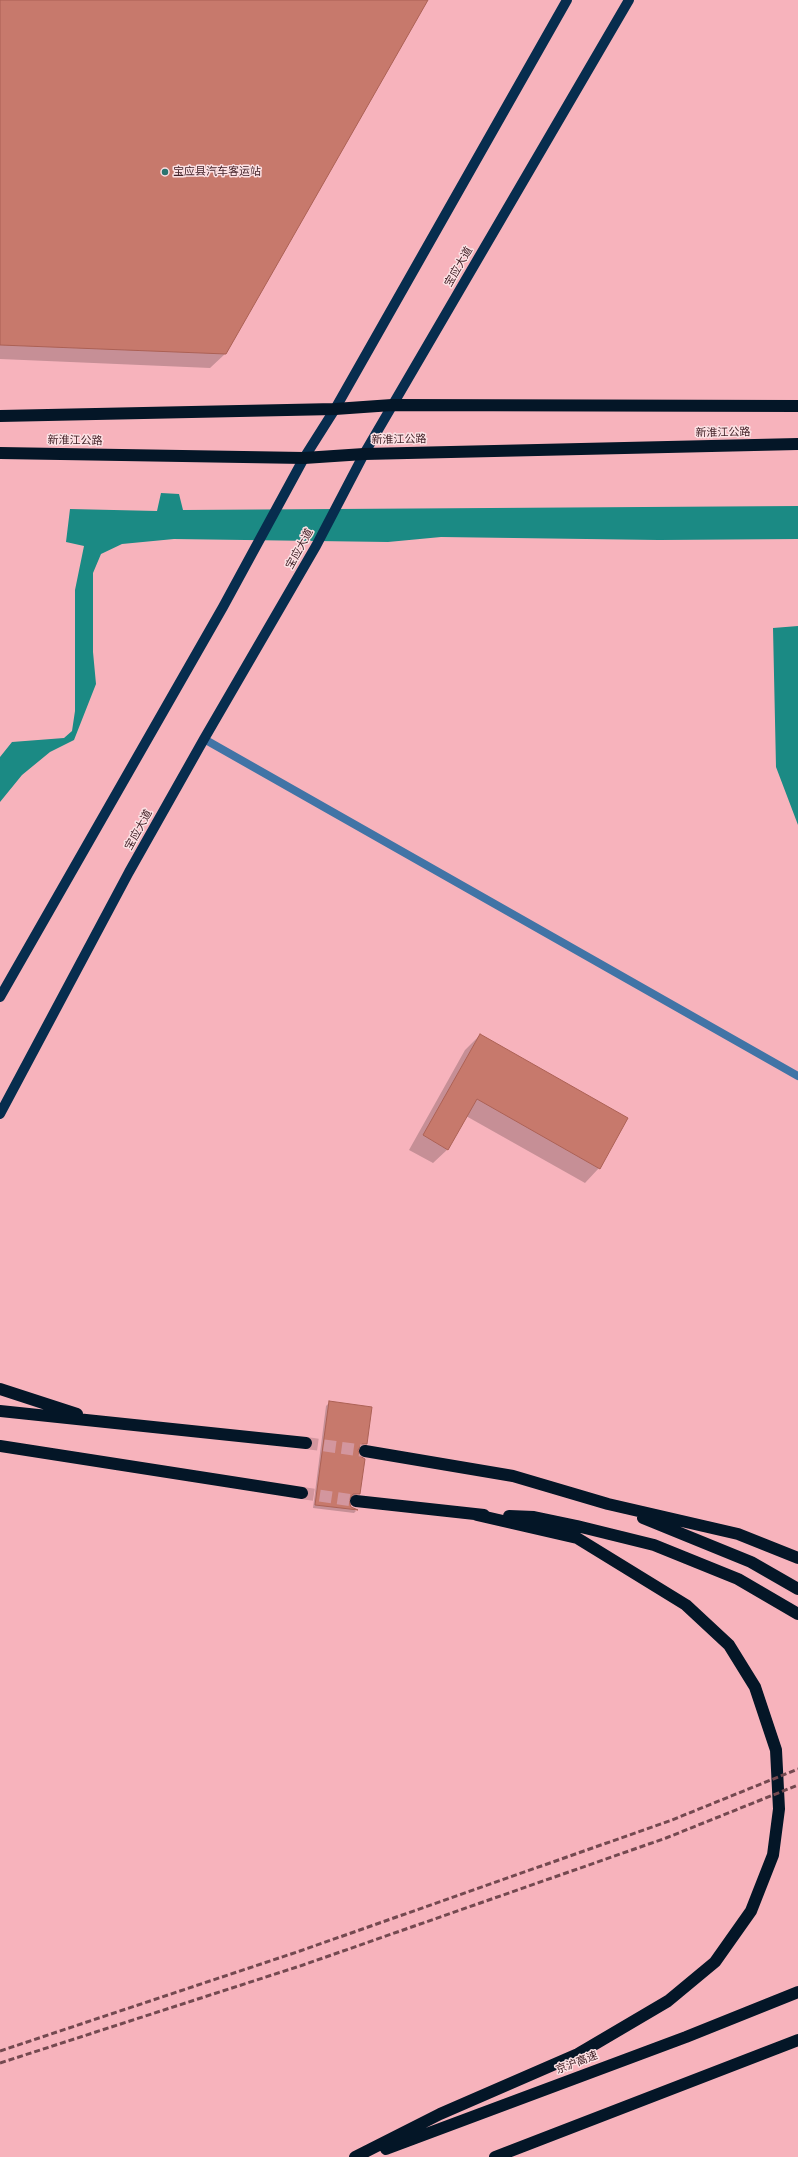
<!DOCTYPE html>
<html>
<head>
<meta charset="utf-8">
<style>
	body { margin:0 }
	canvas { display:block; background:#f7b3bc }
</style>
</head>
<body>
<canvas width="798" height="2157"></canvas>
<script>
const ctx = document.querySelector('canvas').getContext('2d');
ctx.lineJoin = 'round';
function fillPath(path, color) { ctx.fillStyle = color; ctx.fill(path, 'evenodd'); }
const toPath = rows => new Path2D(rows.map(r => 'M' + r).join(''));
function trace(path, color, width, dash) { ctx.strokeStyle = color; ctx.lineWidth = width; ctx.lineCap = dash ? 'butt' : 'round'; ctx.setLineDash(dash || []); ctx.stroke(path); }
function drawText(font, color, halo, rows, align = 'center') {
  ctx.font = font + ' "Times New Roman","Noto Sans SC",serif'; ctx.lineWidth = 3; ctx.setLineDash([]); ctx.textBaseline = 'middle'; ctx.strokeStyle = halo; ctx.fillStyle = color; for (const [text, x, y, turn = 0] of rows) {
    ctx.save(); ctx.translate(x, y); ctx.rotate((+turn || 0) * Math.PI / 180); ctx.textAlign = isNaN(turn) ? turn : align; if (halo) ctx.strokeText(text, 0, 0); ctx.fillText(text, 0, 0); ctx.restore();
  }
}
const water = toPath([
	[161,493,179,494,183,510,798,506,798,539,659,540,441,537,388,542,174,539,122,544,101,554,93,573,93,652,96,684,74,740,50,752,22,775,0,802,0,757,12,742,64,738,72,731,75,711,75,590,84,546,66,542,70,509,157,511],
	[798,626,798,825,776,767,773,628]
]);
const shadow = toPath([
	[0,0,427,0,225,354,210,368,0,359],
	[480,1035,599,1168,585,1183,466,1116,448,1149,433,1163,409,1150,465,1050],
	[330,1402,366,1443,356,1450,359,1493,348,1500,350,1507,356,1511,354,1513,313,1508,326,1406]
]);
const building = toPath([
	[0,0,428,0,226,354,0,345,0,0],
	[480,1034,628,1118,600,1169,477,1099,448,1150,423,1135,480,1034],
	[329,1401,372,1407,367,1444,362,1444,358,1450,360,1456,365,1459,360,1494,353,1494,349,1500,351,1507,358,1510,315,1505,329,1401]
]);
const highwayTunnel = toPath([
	[306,1443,365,1451],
	[302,1493,356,1501]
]);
const lane = toPath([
	[204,739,798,1076]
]);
const primary = toPath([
	[0,997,223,607,304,458,335,409,567,0],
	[0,1114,129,872,204,739,316,546,364,454,629,0]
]);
const highway = toPath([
	[0,416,335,409,392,405,798,406],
	[0,453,304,458,364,454,798,444],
	[0,1389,77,1414],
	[0,1411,306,1443],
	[0,1446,302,1493],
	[365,1451,513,1476,608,1504,738,1534,798,1558],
	[356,1501,484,1515],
	[509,1516,534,1517,577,1526,654,1545,738,1579,798,1614],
	[643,1518,751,1562,798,1589],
	[386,2149,686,2037,798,1992],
	[355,2157,440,2114,578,2054,668,2001,715,1962,751,1911,773,1855,779,1809,776,1750,755,1687,729,1645,686,1605,577,1538,477,1515],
	[495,2157,798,2040]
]);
const rail = toPath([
	[0,2051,300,1951,672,1820,798,1769],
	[0,2063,303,1965,666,1838,798,1785]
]);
const markers = [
	[165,172,4,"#2b7470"]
];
const poiNames = [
	["宝应县汽车客运站",173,172]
];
const streetNames = [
	["宝应大道",459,267,-60],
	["新淮江公路",723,433,-1],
	["新淮江公路",399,440,-1],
	["新淮江公路",75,441,1],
	["宝应大道",300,549,-61],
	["宝应大道",139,830,-61],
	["京沪高速",577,2063,-21]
];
fillPath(water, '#1b8a84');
fillPath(shadow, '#0003');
fillPath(building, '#c7796c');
trace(building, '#ac6155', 1);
trace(highwayTunnel, '#d3969e', 12, [12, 6]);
trace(lane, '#4174a6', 8);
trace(primary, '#072d4e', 10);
trace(highway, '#041627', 12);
trace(rail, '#744950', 3, [6, 3]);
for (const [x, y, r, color] of markers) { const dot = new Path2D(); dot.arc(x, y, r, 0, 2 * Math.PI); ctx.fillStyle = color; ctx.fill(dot); trace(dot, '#fce1e4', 1.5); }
drawText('11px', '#432228', '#fce1e4', poiNames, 'left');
drawText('11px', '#432228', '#fce1e4', streetNames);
</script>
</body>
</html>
